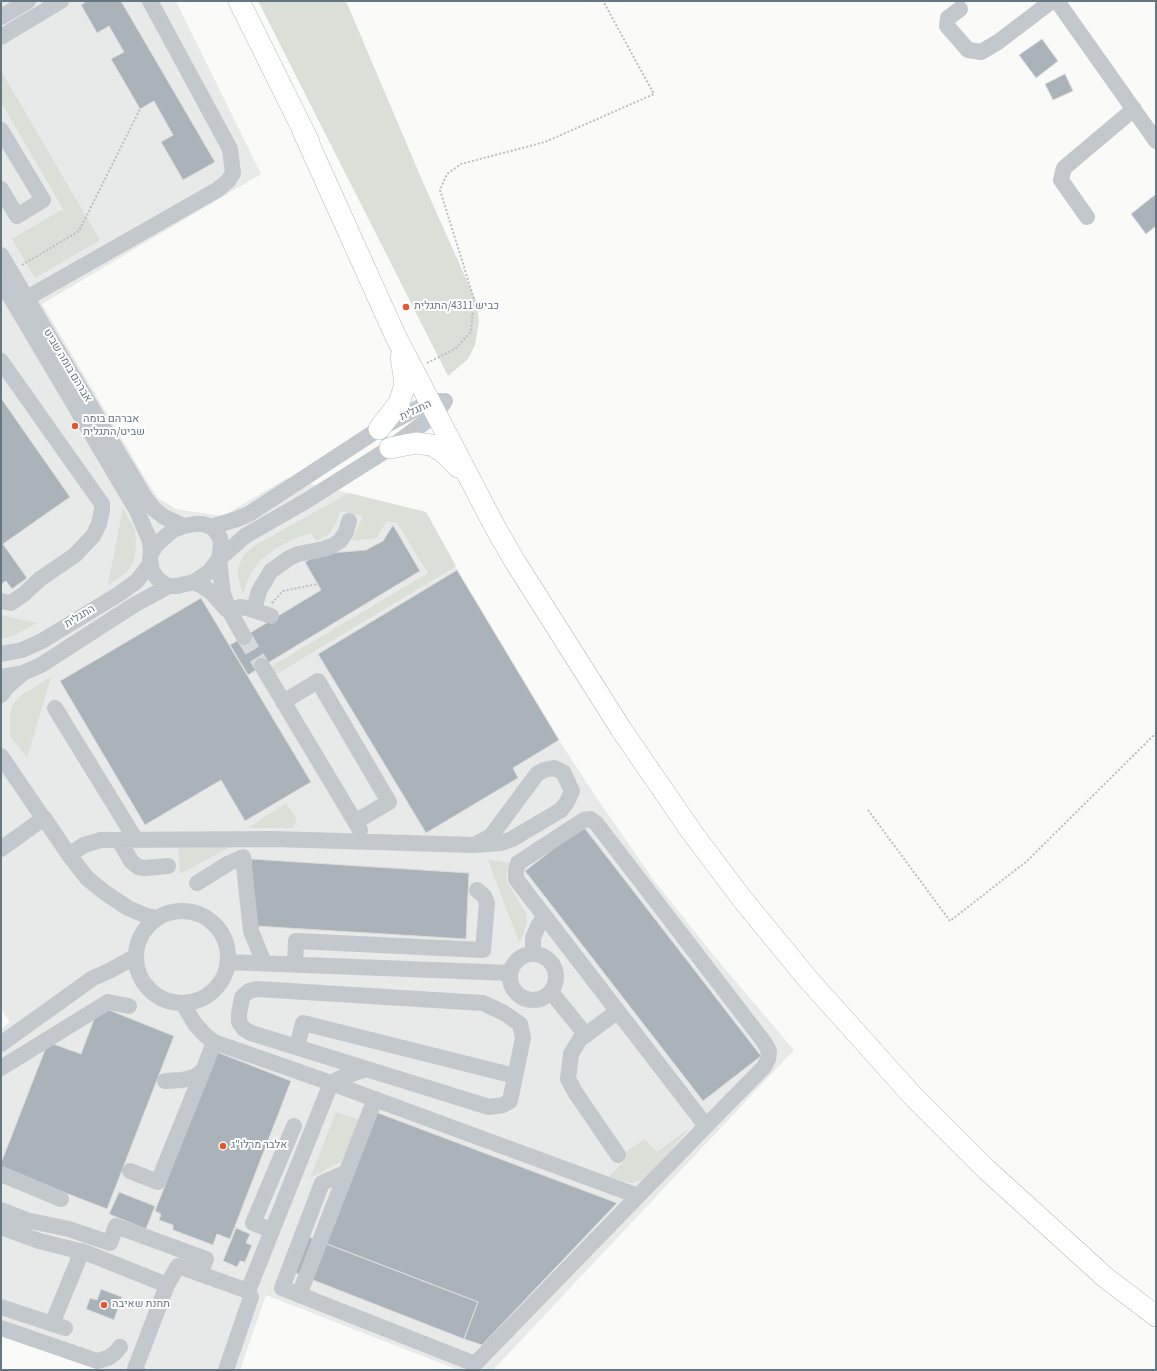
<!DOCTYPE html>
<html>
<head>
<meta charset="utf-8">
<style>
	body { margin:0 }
	#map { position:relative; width:1157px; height:1371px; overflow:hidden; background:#fafaf8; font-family:"Source Sans 3",sans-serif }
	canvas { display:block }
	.frame { position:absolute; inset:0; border:2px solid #657683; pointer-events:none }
</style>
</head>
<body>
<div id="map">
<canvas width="1157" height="1371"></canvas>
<div class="frame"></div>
</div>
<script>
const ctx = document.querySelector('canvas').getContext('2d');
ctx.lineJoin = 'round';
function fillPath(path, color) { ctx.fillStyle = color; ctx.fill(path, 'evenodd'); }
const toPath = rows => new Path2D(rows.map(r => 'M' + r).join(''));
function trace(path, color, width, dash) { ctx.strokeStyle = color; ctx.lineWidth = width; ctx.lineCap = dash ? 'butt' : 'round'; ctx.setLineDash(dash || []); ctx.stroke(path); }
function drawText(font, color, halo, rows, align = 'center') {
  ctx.font = font + ' "Source Sans 3",Heebo,sans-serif'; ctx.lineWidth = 4; ctx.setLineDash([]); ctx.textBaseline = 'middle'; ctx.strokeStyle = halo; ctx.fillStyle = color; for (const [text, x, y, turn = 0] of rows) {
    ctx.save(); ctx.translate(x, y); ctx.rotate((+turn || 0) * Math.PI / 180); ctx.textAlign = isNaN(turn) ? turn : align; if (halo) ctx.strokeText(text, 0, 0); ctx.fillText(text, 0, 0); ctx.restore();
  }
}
const built = toPath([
	[1,1,176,1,261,174,42,304,148,483,158,498,176,509,223,516,287,478,426,512,457,570,559,740,594,794,653,879,715,957,794,1050,493,1370,458,1370,266,1295,240,1370,100,1370,1,1336,1,1029,10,1022,1,1009,1,781,3,780,1,777]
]);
const green = toPath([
	[258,1,346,1,422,180,476,301,479,321,475,345,468,359,448,376],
	[1,71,100,240,35,278,12,239,63,209,1,102],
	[349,493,426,512,456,566,275,675,270,667,428,573,397,523,387,521,376,538,352,541,363,516,340,511,337,521,329,534,316,541,311,533,299,537,280,546,260,560,250,574,243,593,238,578,238,570,242,557,252,547],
	[123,508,135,530,136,543,134,561,127,572,108,585],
	[1,615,37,623,13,636,1,639],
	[51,677,27,758,10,736,10,715,12,706,21,695],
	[286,803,296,817,295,823,292,828,248,828],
	[234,845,180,874,178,848],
	[488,860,510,863,506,875,507,882,526,913,527,922,523,936,519,942],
	[336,1112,361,1121,346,1159,310,1178],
	[690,1128,650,1173,640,1181,630,1183,609,1177,627,1158,626,1152,645,1139,657,1152]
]);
const building = toPath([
	[87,1,121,1,215,162,183,180,161,142,173,135,154,101,140,109,111,59,124,52,109,26,97,33,81,5,87,1],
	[1042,39,1058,61,1036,78,1019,55,1042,39],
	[1065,74,1073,91,1053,100,1045,84,1065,74],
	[1156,194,1156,226,1146,234,1131,214,1156,194],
	[1,398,70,497,3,544,27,578,12,589,6,581,1,584,1,398],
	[393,525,420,571,248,675,230,645,321,590,305,562,319,554,366,550,383,541,393,525],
	[457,570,559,740,513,768,518,778,426,833,318,654,457,570],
	[201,598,311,782,245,821,221,780,145,825,60,681,201,598],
	[583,826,761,1056,703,1101,525,871,583,826],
	[251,859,469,873,466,939,255,926,251,859],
	[99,1006,174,1036,107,1209,1,1168,1,1163,48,1042,81,1054,99,1006],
	[217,1052,291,1081,230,1239,217,1234,213,1245,173,1230,173,1225,159,1220,161,1214,155,1211,217,1052],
	[373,1111,617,1203,482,1345,464,1339,478,1302,324,1243,373,1111],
	[119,1192,155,1206,146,1229,109,1214,119,1192],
	[236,1228,250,1234,246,1243,252,1245,245,1262,240,1261,237,1267,223,1261,236,1228],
	[309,1237,478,1302,464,1339,295,1273,309,1237],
	[101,1289,122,1297,114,1320,86,1309,90,1298,97,1300,101,1289]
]);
const minorTunnel = toPath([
	[244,637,262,666]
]);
const path = toPath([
	[22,265,79,231,140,109],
	[427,363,455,349,471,332,474,299,440,190,447,174,461,164,545,142,654,94,603,1],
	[272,603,283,591,318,584],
	[868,810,950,921,1027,861,1156,733]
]);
const minor = toPath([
	[1057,1,1156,141],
	[960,9,948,18,947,26,968,50,981,52,998,42,1052,1],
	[1,17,28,1],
	[1,37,61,1],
	[1,130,43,200,17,216,1,189],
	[1087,217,1061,180,1064,168,1134,109],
	[1,255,146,499,154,509,164,517,184,526],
	[1,281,137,511,150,541,151,553],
	[27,298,217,190,228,181,233,173,230,149,150,1],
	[1,361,102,504,102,510,99,524,93,536,75,555,40,579,24,594,11,603,1,601],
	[195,524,203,524,211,527,215,530,220,538,221,545,219,559,209,572,194,582,177,586,169,586,164,584,157,578,152,571,150,559,151,553,157,544,173,530,184,526,195,524],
	[211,527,237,519,249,514,379,429,429,402,441,401],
	[194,582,204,587,212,593,226,609],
	[254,609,259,591,271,571,289,558,298,554,324,549,332,546,340,541,346,532,349,521],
	[230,612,240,607,247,608,271,616],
	[244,637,230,612,223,594,219,559,245,536,306,501,390,448,436,414,445,401],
	[1,654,22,650,42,641,119,594,137,581,150,564],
	[262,666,360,830],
	[1,677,23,673,41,665,134,605,169,586],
	[1,695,7,687,23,673],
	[283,702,318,681,389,802,355,822],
	[55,708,136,840],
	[1,756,43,818,44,818,69,855,87,878,104,892,128,908,147,916,158,918],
	[119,840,131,861,138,867,145,868,168,866],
	[1,849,44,818],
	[69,855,84,845,101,840,274,839,474,845,501,843,512,839,561,810,567,802,572,791,563,772,554,768,544,770,537,774,491,836,474,845],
	[197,883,229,863,243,857,251,931,264,963],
	'136 957a46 46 0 1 1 92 0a46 46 0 1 1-92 0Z',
	'510 977a23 23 0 1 1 46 0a23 23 0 1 1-46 0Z',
	[533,954,533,938,538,926,545,917],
	[228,962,510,973],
	[295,964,296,941,483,950,487,903,484,896,477,890],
	[257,989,483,1003,504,1013,520,1024,523,1038,510,1101,503,1105,489,1107,251,1033,244,1029,239,1022,239,1014,242,997,249,991,257,989],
	[551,992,586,1035],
	[183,1004,195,1024,205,1035,214,1042,331,1083,638,1196],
	[618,1011,580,1039,571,1054,568,1079,575,1092,618,1155],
	[1,1044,93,978,109,971,136,956],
	[297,1047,303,1023,515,1076],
	[1,1068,108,1002,129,1006],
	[165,1081,182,1080,194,1077,203,1071,214,1042],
	[130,1171,158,1182,203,1071],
	[347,1172,322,1183,282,1288,475,1364,638,1196,706,1126,764,1067,768,1059,769,1051,764,1042,596,823,590,819,584,820,518,863,516,871,516,879,706,1126],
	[1,1174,61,1199],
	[1,1210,26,1220,69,1229,110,1243,116,1226,206,1259,200,1274],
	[1,1227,39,1241,87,1253,167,1285],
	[272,1230,253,1223,294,1126],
	[299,1295,375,1099],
	[1,1307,65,1328],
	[52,1324,82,1251],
	[1,1328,97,1361,108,1358,115,1353,120,1347],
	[137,1370,135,1369,167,1285,178,1266,248,1291,331,1083,343,1077,367,1069],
	[226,1370,251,1297,248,1291]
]);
const major = toPath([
	[239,1,309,142],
	[303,131,395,335,495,527,514,560,621,729,691,831,743,900,807,978,912,1095,987,1170,1106,1278,1156,1316],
	[379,429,399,403,404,388,404,376,401,357],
	[390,448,416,443,431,445,442,451,458,467]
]);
const markers = [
	[406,307,4,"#e4572e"],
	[75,426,4,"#e4572e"],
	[223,1146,4,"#e4572e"],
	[104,1305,4,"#e4572e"]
];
const poiNames = [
	["כביש 4311/התגלית",414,307],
	["אברהם בומה",83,420],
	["שביט/התגלית",83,433],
	["אלבר מרלו\"ג",231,1146],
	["תחנת שאיבה",112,1305]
];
const streetNames = [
	["אברהם בומה שביט",67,366,59],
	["התגלית",416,411,-25],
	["התגלית",80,617,-31]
];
fillPath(built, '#e8e9e9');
fillPath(green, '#dadfd7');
fillPath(building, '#aab3b9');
trace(building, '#dcdcda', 1);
trace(minorTunnel, '#d5d9db', 16, [16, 8]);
trace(major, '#b5babe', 22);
trace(path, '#bbbfc2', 2, [2, 2]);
trace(minor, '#c3c8cc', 16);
trace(major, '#fff', 21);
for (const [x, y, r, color] of markers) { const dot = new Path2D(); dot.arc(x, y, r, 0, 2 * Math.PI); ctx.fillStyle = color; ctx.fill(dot); trace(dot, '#fff', 1.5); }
drawText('11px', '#657683', '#fff', poiNames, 'left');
drawText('11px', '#657683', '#fff', streetNames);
</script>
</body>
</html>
